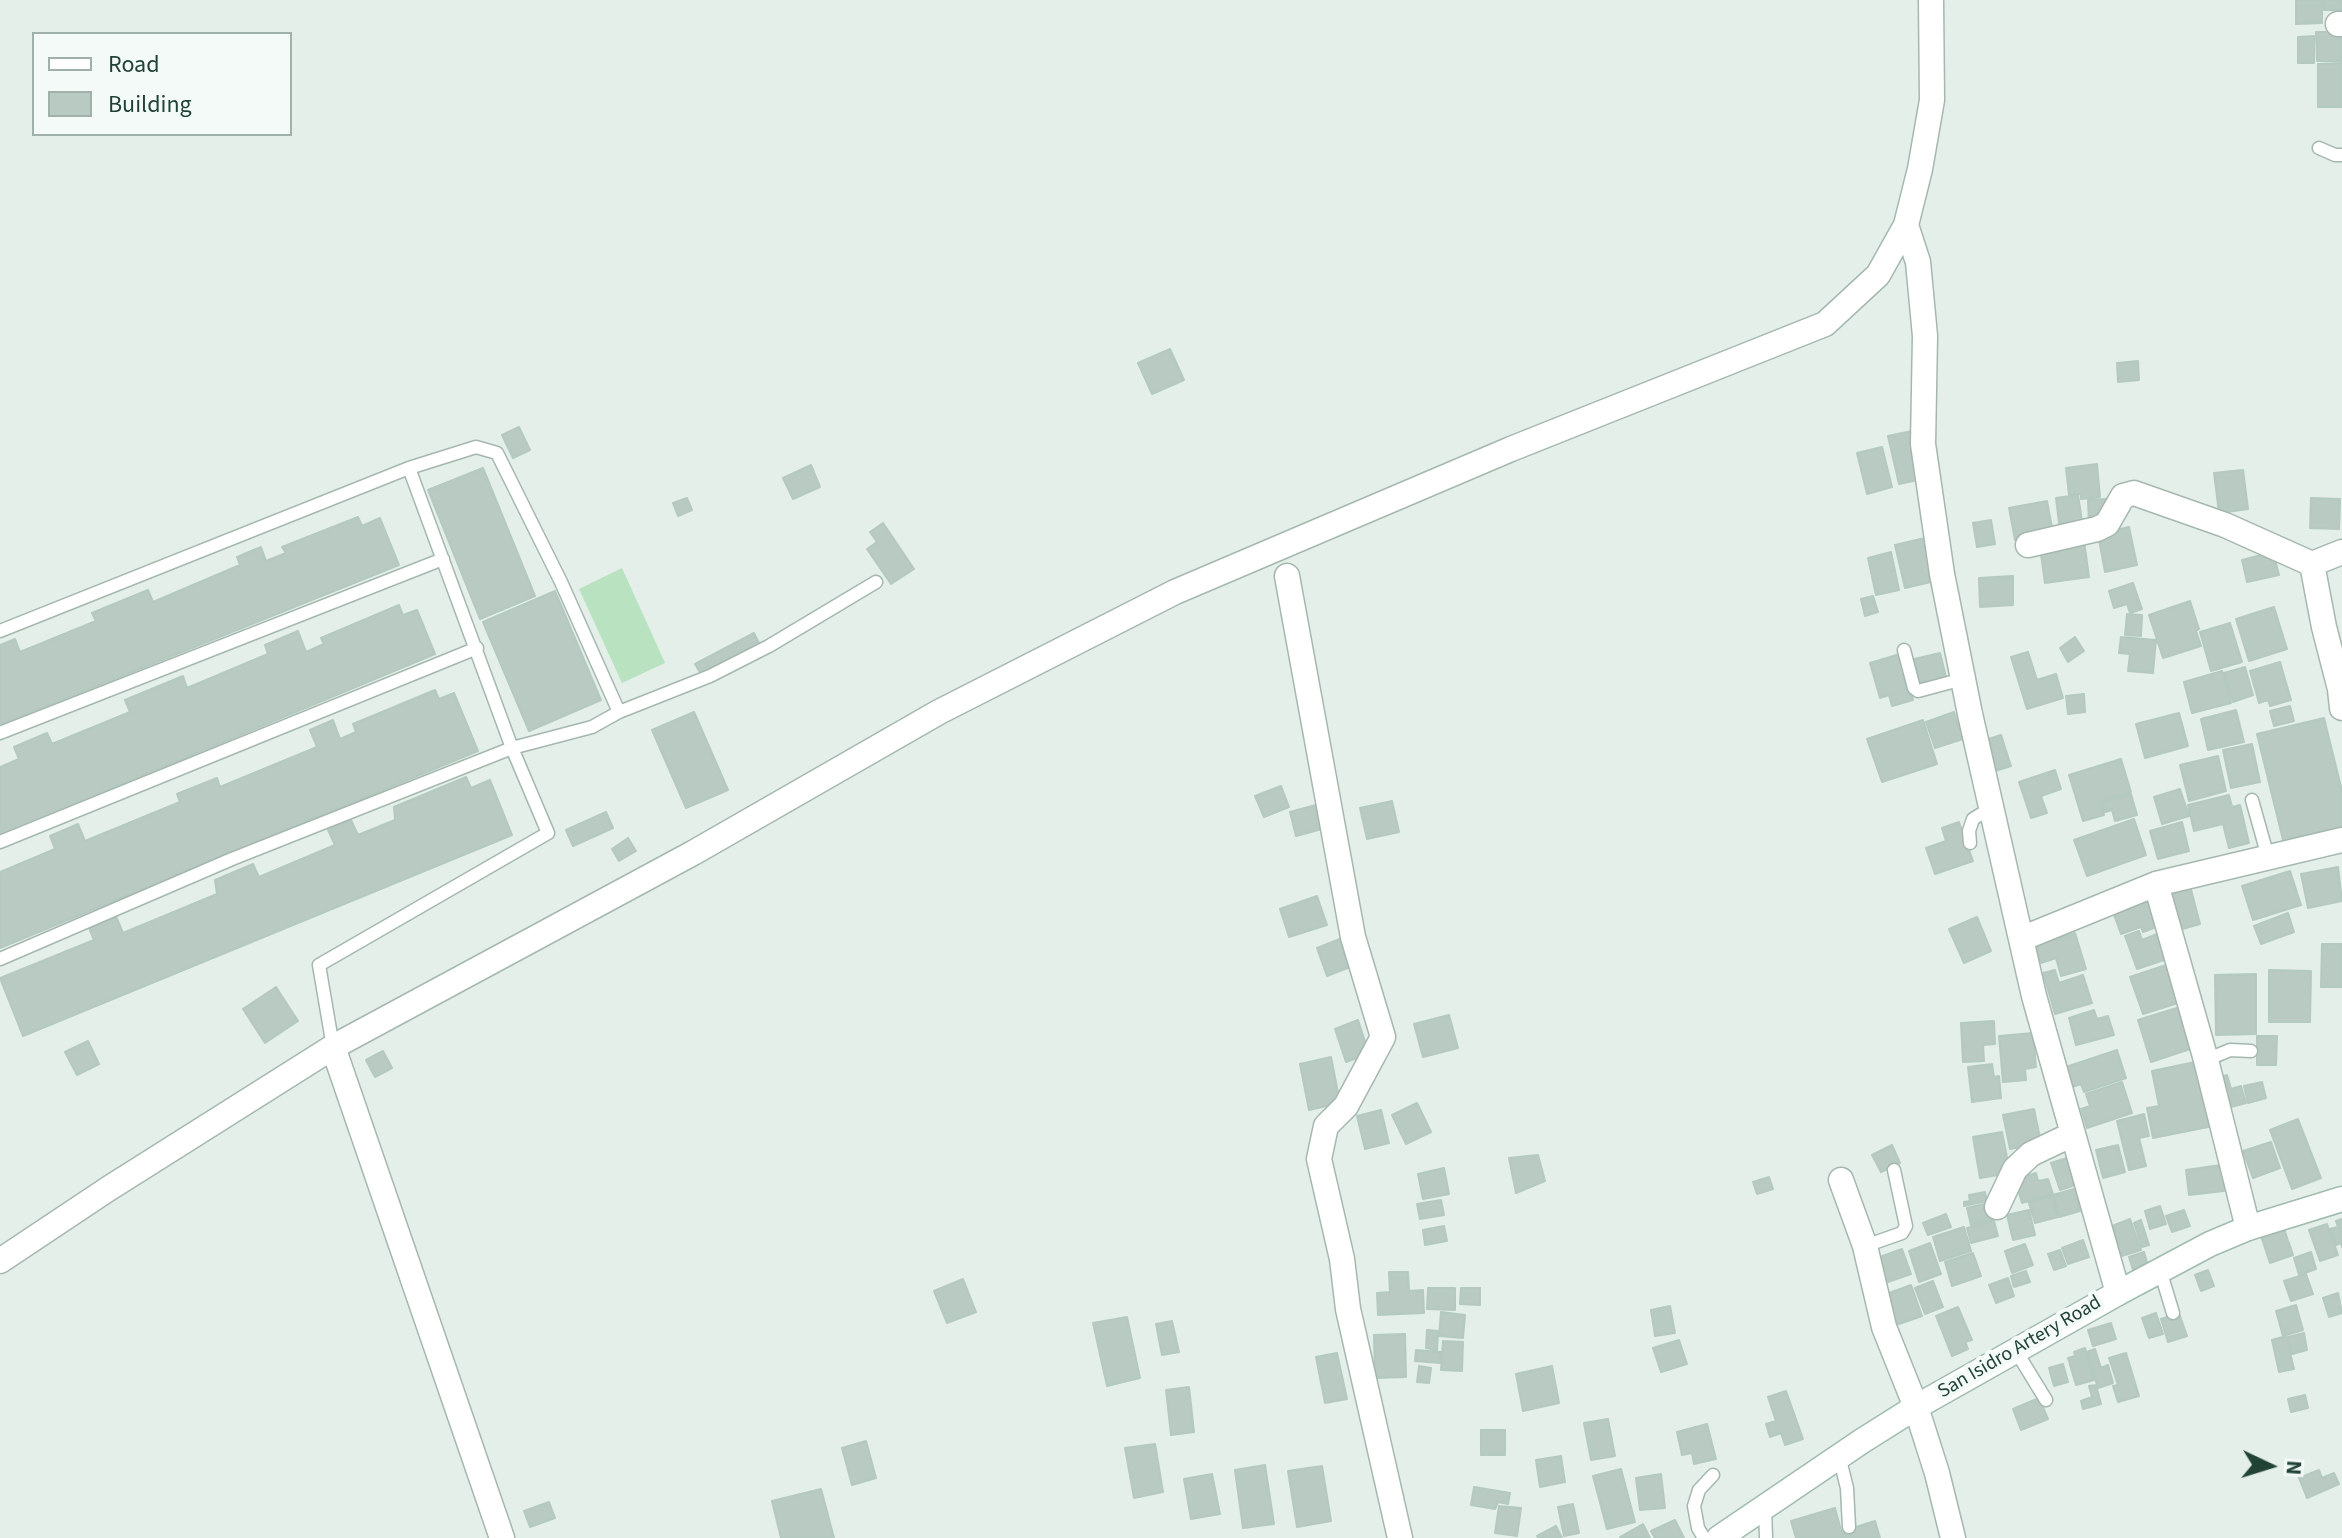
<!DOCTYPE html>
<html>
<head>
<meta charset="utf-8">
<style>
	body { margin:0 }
	#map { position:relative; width:2342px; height:1538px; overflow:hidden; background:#e3efe8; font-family:"Source Sans 3",sans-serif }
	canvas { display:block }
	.legend { position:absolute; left:32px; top:32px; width:260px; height:104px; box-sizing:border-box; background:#f4faf7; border:2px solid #9fb1aa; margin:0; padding:10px 14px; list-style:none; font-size:24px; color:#204336 }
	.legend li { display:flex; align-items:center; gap:16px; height:40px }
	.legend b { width:40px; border:2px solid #9fb1aa }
	.north { position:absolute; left:2230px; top:1426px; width:80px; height:80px; -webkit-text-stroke:6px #f4faf7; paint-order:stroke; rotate:94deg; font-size:22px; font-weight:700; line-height:32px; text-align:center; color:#204336 }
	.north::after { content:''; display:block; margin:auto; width:28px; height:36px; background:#204336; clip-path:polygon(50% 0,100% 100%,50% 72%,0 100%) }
</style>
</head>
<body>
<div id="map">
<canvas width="2342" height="1538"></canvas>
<ul class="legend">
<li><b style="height:10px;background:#fff"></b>Road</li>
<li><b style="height:22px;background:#b8cac1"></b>Building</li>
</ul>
<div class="north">N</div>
</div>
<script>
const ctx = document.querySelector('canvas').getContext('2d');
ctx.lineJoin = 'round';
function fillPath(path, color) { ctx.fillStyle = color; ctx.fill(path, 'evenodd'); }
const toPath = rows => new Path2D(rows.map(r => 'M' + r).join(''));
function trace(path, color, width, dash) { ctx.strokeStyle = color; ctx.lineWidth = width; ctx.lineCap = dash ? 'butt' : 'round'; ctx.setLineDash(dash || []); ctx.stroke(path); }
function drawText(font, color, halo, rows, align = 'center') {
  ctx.font = font + ' "Source Sans 3",sans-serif'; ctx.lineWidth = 8; ctx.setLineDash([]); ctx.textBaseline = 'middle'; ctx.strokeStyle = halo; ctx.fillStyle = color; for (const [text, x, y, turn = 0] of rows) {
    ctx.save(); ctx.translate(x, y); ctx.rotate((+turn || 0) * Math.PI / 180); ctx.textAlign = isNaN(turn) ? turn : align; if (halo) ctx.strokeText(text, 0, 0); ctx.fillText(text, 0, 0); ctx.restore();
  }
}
const green = toPath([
	[622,568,665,663,622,683,579,589]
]);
const building = toPath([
	[2296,0,2322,0,2322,23,2296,24,2296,0],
	[2324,0,2342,0,2342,10,2324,10,2324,0],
	[2316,32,2342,32,2342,61,2317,61,2316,32],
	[2314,36,2314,63,2298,63,2298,37,2314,36],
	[2342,63,2342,107,2318,107,2318,64,2342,63],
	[1170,349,1184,380,1152,394,1138,363,1170,349],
	[2138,361,2139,380,2118,382,2117,363,2138,361],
	[519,427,530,450,513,458,502,435,519,427],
	[1912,431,1923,479,1899,484,1888,436,1912,431],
	[1882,447,1892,487,1867,494,1857,453,1882,447],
	[2097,464,2100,497,2081,499,2081,494,2069,495,2066,468,2097,464],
	[811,465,820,487,793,499,783,478,811,465],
	[483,468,535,596,480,619,428,490,483,468],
	[2243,470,2248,509,2219,513,2214,473,2243,470],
	[2078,495,2083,528,2060,531,2056,498,2078,495],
	[687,498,692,510,678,516,673,503,687,498],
	[2311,498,2340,499,2339,529,2310,528,2311,498],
	[2107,499,2108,518,2089,525,2088,500,2107,499],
	[2047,501,2053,533,2015,540,2009,508,2047,501],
	[358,517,362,526,380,518,399,565,0,725,0,645,15,639,20,652,96,621,92,613,148,590,153,602,240,565,237,557,261,547,266,561,286,553,282,547,358,517],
	[1991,520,1995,544,1977,547,1973,523,1991,520],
	[883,523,914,569,891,584,867,549,877,542,870,532,883,523],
	[2129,527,2137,565,2105,572,2098,534,2129,527],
	[1925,538,1935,581,1905,588,1895,545,1925,538],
	[2084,541,2089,577,2045,583,2040,547,2084,541],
	[1891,552,1899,590,1876,595,1868,558,1891,552],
	[2273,552,2279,575,2247,582,2242,560,2273,552],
	[2013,576,2013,605,1980,607,1979,578,2013,576],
	[2133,583,2142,609,2130,613,2127,604,2114,608,2109,591,2133,583],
	[555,591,601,700,529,731,483,622,555,591],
	[1873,596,1878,612,1865,616,1861,599,1873,596],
	[2190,601,2199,629,2196,631,2201,646,2163,658,2149,615,2190,601],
	[399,605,403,615,417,610,435,654,0,835,0,767,19,759,14,747,47,733,52,744,130,712,125,700,183,676,187,688,268,654,265,645,298,631,306,652,324,644,321,638,399,605],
	[2274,607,2287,649,2249,661,2236,619,2274,607],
	[2127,614,2142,615,2141,636,2125,635,2127,614],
	[2230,623,2242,662,2211,671,2200,632,2230,623],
	[754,633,760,645,702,676,695,664,754,633],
	[2075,637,2084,651,2068,662,2060,648,2075,637],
	[2121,637,2156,640,2153,673,2128,671,2130,654,2119,653,2121,637],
	[2028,652,2037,680,2056,674,2063,698,2027,709,2011,657,2028,652],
	[1940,653,1946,677,1916,684,1910,660,1940,653],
	[1900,654,1913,700,1892,706,1889,695,1880,698,1870,663,1900,654],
	[2280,662,2291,700,2270,706,2268,700,2259,703,2250,671,2280,662],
	[2245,667,2253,695,2233,702,2224,673,2245,667],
	[2222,671,2231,703,2192,713,2184,682,2222,671],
	[435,690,439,699,454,693,478,751,0,948,0,872,55,849,50,836,78,824,85,841,180,802,177,794,217,778,220,787,317,747,310,730,333,720,340,739,356,732,353,724,435,690],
	[2084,694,2085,712,2068,714,2066,696,2084,694],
	[2290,706,2294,721,2274,726,2270,711,2290,706],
	[2236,710,2244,742,2208,750,2201,719,2236,710],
	[694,712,728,790,686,808,652,730,694,712],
	[1954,712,1963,739,1935,748,1926,722,1954,712],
	[2179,713,2188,746,2145,758,2136,724,2179,713],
	[2324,718,2342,791,2342,830,2284,844,2257,734,2324,718],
	[1923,720,1937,764,1882,782,1867,739,1923,720],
	[2001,735,2011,766,1989,773,1979,742,2001,735],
	[2252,744,2260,782,2231,788,2223,750,2252,744],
	[2218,756,2226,791,2189,801,2180,765,2218,756],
	[2121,759,2131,792,2100,801,2104,815,2083,821,2069,775,2121,759],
	[2055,770,2061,789,2041,796,2047,813,2031,818,2019,782,2055,770],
	[466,777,471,788,490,780,512,835,23,1036,0,978,94,940,87,923,114,912,123,933,217,894,215,880,253,864,259,877,335,845,328,830,351,820,358,835,395,820,394,807,466,777],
	[1281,786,1289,807,1264,817,1255,796,1281,786],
	[2180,789,2189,816,2162,824,2154,797,2180,789],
	[2131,794,2137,815,2115,821,2112,810,2105,812,2102,802,2131,794],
	[2229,795,2232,807,2240,805,2249,843,2229,848,2223,824,2194,831,2188,805,2229,795],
	[1392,801,1399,832,1367,839,1360,808,1392,801],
	[1316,805,1322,829,1296,836,1290,812,1316,805],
	[606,812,613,828,573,846,566,830,606,812],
	[2134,819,2146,855,2087,876,2074,840,2134,819],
	[1959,822,1973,861,1935,874,1926,848,1946,841,1942,828,1959,822],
	[2182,822,2189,851,2158,859,2150,831,2182,822],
	[628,838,636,851,619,861,612,849,628,838],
	[2338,867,2342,901,2308,908,2301,874,2338,867],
	[2290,871,2301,905,2253,920,2242,886,2290,871],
	[2190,886,2200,924,2179,930,2168,892,2190,886],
	[1317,896,1327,925,1289,937,1280,909,1317,896],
	[2149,898,2159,926,2143,932,2141,927,2121,934,2113,912,2149,898],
	[2288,913,2294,932,2261,944,2254,926,2288,913],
	[1977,917,1991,951,1964,963,1949,929,1977,917],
	[2139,931,2142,940,2157,934,2167,959,2137,969,2125,936,2139,931],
	[2075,933,2086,969,2061,976,2056,958,2041,963,2036,945,2075,933],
	[1345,937,1355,965,1327,976,1317,948,1345,937],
	[2322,944,2342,944,2342,987,2321,987,2322,944],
	[2166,965,2178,1003,2143,1014,2130,977,2166,965],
	[2055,970,2059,983,2083,975,2092,1003,2055,1014,2043,973,2055,970],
	[2269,970,2311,971,2310,1022,2269,1022,2269,970],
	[2256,974,2256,1034,2216,1035,2215,975,2256,974],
	[276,987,298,1021,265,1043,243,1009,276,987],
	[2180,1007,2193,1048,2151,1062,2138,1020,2180,1007],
	[2094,1010,2097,1019,2108,1016,2114,1035,2076,1045,2069,1018,2094,1010],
	[1449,1015,1458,1048,1423,1057,1414,1024,1449,1015],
	[1358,1020,1369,1054,1346,1062,1335,1029,1358,1020],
	[1994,1021,1995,1044,1983,1045,1984,1061,1963,1062,1961,1023,1994,1021],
	[2033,1033,2036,1067,2025,1069,2026,1080,2003,1082,1999,1036,2033,1033],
	[2257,1036,2277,1036,2276,1065,2257,1065,2257,1036],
	[88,1041,99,1064,77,1075,65,1052,88,1041],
	[2117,1050,2126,1078,2084,1092,2081,1084,2069,1088,2063,1068,2117,1050],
	[383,1051,392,1068,375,1077,366,1060,383,1051],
	[1331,1057,1340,1103,1309,1110,1300,1064,1331,1057],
	[2200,1061,2213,1126,2153,1138,2147,1108,2159,1106,2152,1071,2200,1061],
	[1992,1064,1994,1077,1999,1076,2001,1098,1972,1102,1968,1067,1992,1064],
	[2227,1075,2231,1089,2241,1086,2246,1103,2227,1108,2218,1078,2227,1075],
	[2122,1082,2132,1113,2087,1128,2081,1109,2090,1106,2086,1094,2122,1082],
	[2262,1082,2266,1098,2248,1103,2244,1086,2262,1082],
	[1417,1103,1431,1132,1406,1144,1392,1115,1417,1103],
	[2034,1109,2041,1143,2010,1149,2003,1115,2034,1109],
	[1381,1110,1389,1143,1365,1149,1357,1116,1381,1110],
	[2144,1114,2149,1136,2139,1138,2146,1166,2129,1170,2117,1121,2144,1114],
	[2298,1119,2321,1178,2292,1189,2270,1130,2298,1119],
	[2002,1132,2010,1173,1980,1178,1973,1137,2002,1132],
	[2271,1142,2280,1168,2253,1178,2243,1151,2271,1142],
	[1892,1145,1900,1163,1881,1172,1872,1155,1892,1145],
	[2118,1145,2125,1172,2103,1178,2096,1150,2118,1145],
	[1538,1155,1545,1181,1516,1193,1509,1158,1538,1155],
	[2073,1156,2082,1183,2060,1190,2051,1163,2073,1156],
	[2221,1165,2224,1191,2189,1195,2186,1170,2221,1165],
	[1444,1168,1449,1194,1423,1199,1418,1174,1444,1168],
	[2036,1173,2038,1181,2048,1179,2053,1194,2022,1203,2015,1179,2036,1173],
	[1769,1177,1773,1189,1757,1194,1753,1182,1769,1177],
	[2074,1189,2080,1211,2059,1217,2053,1195,2074,1189],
	[1985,1192,1987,1201,1964,1206,1964,1202,1970,1201,1969,1195,1985,1192],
	[2052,1196,2058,1217,2035,1223,2029,1203,2052,1196],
	[1441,1200,1444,1215,1420,1219,1417,1204,1441,1200],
	[1989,1203,1993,1220,1971,1225,1967,1208,1989,1203],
	[2160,1206,2166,1224,2150,1229,2145,1211,2160,1206],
	[2029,1210,2035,1235,2013,1240,2007,1215,2029,1210],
	[2184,1210,2190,1226,2172,1232,2166,1216,2184,1210],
	[1946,1214,1951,1227,1928,1235,1923,1223,1946,1214],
	[2130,1219,2141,1250,2122,1256,2112,1226,2130,1219],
	[2342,1219,2342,1247,2341,1243,2336,1245,2330,1229,2338,1227,2336,1221,2342,1219],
	[2141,1220,2149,1245,2142,1247,2134,1223,2141,1220],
	[1994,1221,1998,1236,1971,1243,1967,1228,1994,1221],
	[2327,1224,2338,1255,2320,1261,2309,1230,2327,1224],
	[1444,1226,1447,1241,1425,1245,1423,1230,1444,1226],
	[2283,1226,2293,1255,2270,1263,2260,1233,2283,1226],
	[1964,1227,1971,1251,1940,1261,1933,1237,1964,1227],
	[2083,1240,2089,1257,2068,1264,2062,1248,2083,1240],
	[1930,1243,1941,1274,1919,1282,1909,1251,1930,1243],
	[2025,1244,2033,1265,2012,1273,2005,1251,2025,1244],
	[1902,1249,1911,1274,1885,1283,1877,1258,1902,1249],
	[2060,1250,2066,1266,2054,1270,2048,1254,2060,1250],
	[2144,1252,2148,1266,2133,1270,2129,1257,2144,1252],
	[2311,1252,2316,1269,2299,1275,2294,1258,2311,1252],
	[1973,1253,1981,1276,1952,1286,1945,1262,1973,1253],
	[2208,1270,2214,1286,2201,1291,2195,1275,2208,1270],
	[2026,1271,2030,1282,2014,1287,2011,1276,2026,1271],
	[1389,1272,1408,1272,1409,1291,1423,1290,1424,1313,1378,1315,1377,1293,1390,1292,1389,1272],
	[2306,1274,2313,1294,2291,1301,2284,1281,2306,1274],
	[2008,1278,2014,1296,1996,1303,1989,1285,2008,1278],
	[963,1279,976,1312,947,1323,934,1291,963,1279],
	[1933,1281,1943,1307,1925,1314,1915,1288,1933,1281],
	[1911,1285,1922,1316,1896,1325,1884,1295,1911,1285],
	[1428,1288,1455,1288,1455,1310,1427,1309,1428,1288],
	[1461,1288,1480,1288,1480,1305,1460,1304,1461,1288],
	[2338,1293,2342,1313,2329,1317,2323,1298,2338,1293],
	[2296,1305,2303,1330,2283,1336,2276,1311,2296,1305],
	[1670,1306,1675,1333,1655,1336,1651,1310,1670,1306],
	[1958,1307,1972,1340,1965,1342,1968,1349,1952,1356,1936,1316,1958,1307],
	[1441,1312,1465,1315,1463,1338,1439,1336,1441,1312],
	[2156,1313,2163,1334,2149,1338,2142,1318,2156,1313],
	[2179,1313,2187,1336,2168,1342,2161,1319,2179,1313],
	[1127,1317,1140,1378,1107,1386,1093,1323,1127,1317],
	[1172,1321,1179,1352,1162,1355,1156,1324,1172,1321],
	[2111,1323,2116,1339,2093,1346,2088,1330,2111,1323],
	[1427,1330,1438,1331,1437,1350,1426,1348,1427,1330],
	[2304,1333,2307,1350,2292,1354,2288,1337,2304,1333],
	[1405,1334,1406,1377,1375,1378,1374,1335,1405,1334],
	[2286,1336,2294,1369,2279,1372,2272,1340,2286,1336],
	[1679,1340,1687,1364,1661,1372,1653,1348,1679,1340],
	[1443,1341,1463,1342,1462,1371,1441,1370,1443,1341],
	[2085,1348,2094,1380,2076,1385,2068,1358,2075,1356,2074,1352,2085,1348],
	[2095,1349,2101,1368,2108,1365,2113,1383,2098,1388,2087,1352,2095,1349],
	[1416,1350,1441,1352,1440,1363,1415,1361,1416,1350],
	[1337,1353,1347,1399,1325,1403,1316,1357,1337,1353],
	[2126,1353,2139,1396,2118,1402,2113,1386,2118,1385,2109,1358,2126,1353],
	[2063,1364,2068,1382,2054,1386,2049,1368,2063,1364],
	[1419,1366,1431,1368,1429,1383,1417,1382,1419,1366],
	[1552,1366,1559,1403,1523,1411,1516,1374,1552,1366],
	[2096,1385,2101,1404,2083,1409,2081,1401,2092,1397,2089,1386,2096,1385],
	[1189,1387,1194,1432,1171,1435,1166,1390,1189,1387],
	[1786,1391,1803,1439,1785,1445,1781,1433,1770,1437,1766,1424,1776,1421,1768,1397,1786,1391],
	[2305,1395,2308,1408,2291,1412,2288,1399,2305,1395],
	[2039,1398,2048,1419,2021,1430,2013,1409,2039,1398],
	[1608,1419,1615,1456,1591,1460,1584,1423,1608,1419],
	[1707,1424,1716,1459,1694,1464,1692,1453,1682,1455,1677,1432,1707,1424],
	[1481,1430,1505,1430,1505,1455,1481,1455,1481,1430],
	[866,1441,876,1478,852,1485,842,1448,866,1441],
	[1155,1444,1163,1492,1134,1498,1125,1448,1155,1444],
	[1561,1456,1565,1482,1540,1487,1536,1460,1561,1456],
	[1265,1465,1274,1524,1243,1528,1235,1470,1265,1465],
	[1322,1466,1331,1521,1297,1527,1288,1471,1322,1466],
	[1621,1469,1635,1522,1607,1529,1593,1476,1621,1469],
	[2319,1470,2322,1478,2334,1473,2339,1484,2307,1498,2299,1478,2319,1470],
	[1212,1474,1220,1514,1191,1519,1184,1479,1212,1474],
	[1661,1474,1665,1508,1640,1510,1636,1478,1661,1474],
	[1474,1487,1510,1493,1508,1504,1498,1502,1495,1509,1471,1505,1474,1487],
	[821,1489,834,1538,781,1538,772,1501,821,1489],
	[549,1502,555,1518,530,1527,524,1511,549,1502],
	[1573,1504,1579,1533,1564,1536,1558,1507,1573,1504],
	[1499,1506,1521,1508,1517,1536,1495,1533,1499,1506],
	[1835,1508,1843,1538,1796,1538,1791,1521,1835,1508],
	[1675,1520,1684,1538,1655,1538,1651,1531,1675,1520],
	[1875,1521,1880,1538,1845,1538,1843,1531,1875,1521],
	[1643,1524,1650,1538,1620,1537,1643,1524],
	[1556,1526,1562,1538,1539,1538,1537,1536,1556,1526]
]);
const lane = toPath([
	[2319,148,2335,155,2342,155],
	[0,631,409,468,476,447,497,453,561,582,619,712,592,727,512,748,232,859,0,959],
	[1904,650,1914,688,1918,691,1963,679],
	[619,712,710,676,769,646,876,582],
	[0,733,443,559],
	[2252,800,2268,857],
	[0,842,477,648],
	[1970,843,1969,831,1973,819,1991,808],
	[333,1047,319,965,548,833,512,748,409,468],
	[2206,1060,2230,1050,2251,1051],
	[1865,1246,1902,1233,1906,1226,1894,1170],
	[2160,1270,2173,1313],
	[2016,1351,2046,1400],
	[1839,1456,1847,1488,1849,1527],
	[1765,1507,1766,1538],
	[1704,1538,1698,1528,1694,1506,1699,1490,1713,1475]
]);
const street = toPath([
	[2338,24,2342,24],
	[1906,225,1918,262,1925,336,1923,444,1942,574,1970,714,2021,939],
	[2028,545,2097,529,2107,524,2123,496,2134,493,2225,525,2312,564],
	[2342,552,2312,564,2324,627,2340,689,2342,708],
	[1287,576,1353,937,1383,1037,1346,1106,1326,1126,1319,1159,1342,1259,1348,1309,1400,1538],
	[2156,884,2206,1060,2248,1228],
	[333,1047,502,1538],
	[1841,1180,1865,1246,1884,1327,1916,1407,1937,1473,1953,1538],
	[1997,1207,2015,1169,2031,1154,2073,1134],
	[0,1261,108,1189,333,1047,693,853,939,712,1175,592,1511,449,1825,324,1878,275,1906,225,1920,169,1932,100,1931,0],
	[2118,1293,2034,996,2021,939,2156,884,2342,840]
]);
const secondary = toPath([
	[1719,1538,1862,1441,1916,1407,2118,1293,2210,1244,2248,1228,2342,1199]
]);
const streetNames = [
	["San Isidro Artery Road",2020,1348,-30]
];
fillPath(green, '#b9e2c0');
fillPath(building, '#b8cac1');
trace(building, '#b4c9bf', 2);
trace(lane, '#a5b8af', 15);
trace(street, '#a5b8af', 27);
trace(secondary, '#a0bcaf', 27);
trace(lane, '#fff', 12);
trace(street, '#fff', 24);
trace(secondary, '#fff', 24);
drawText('20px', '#204336', '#f4faf7', streetNames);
</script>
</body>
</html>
